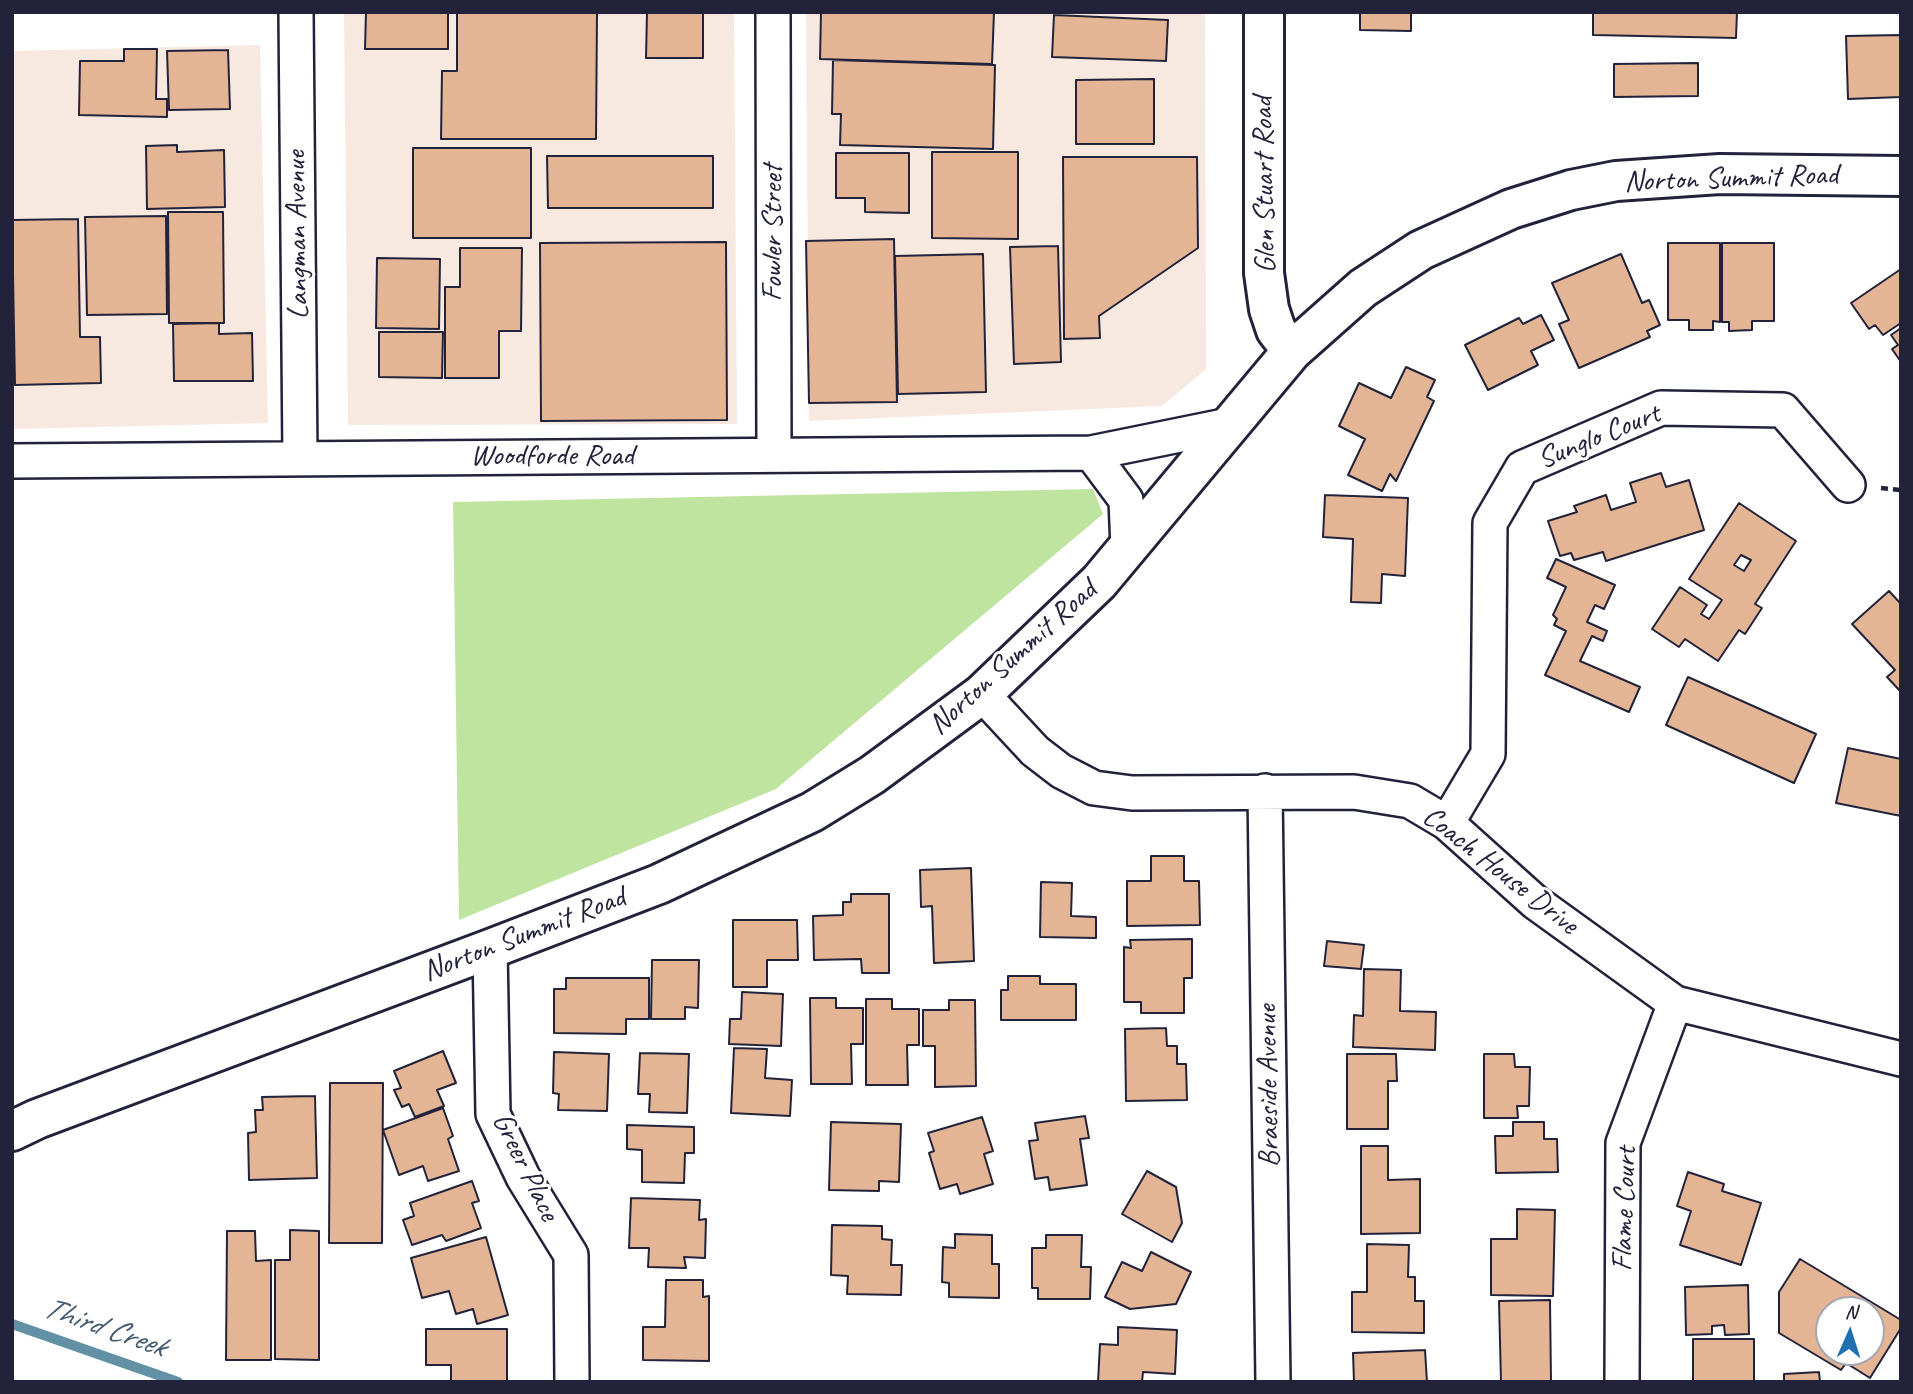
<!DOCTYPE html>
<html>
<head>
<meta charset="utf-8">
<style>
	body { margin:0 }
	#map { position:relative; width:1913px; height:1394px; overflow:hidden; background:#fff; font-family:Caveat,sans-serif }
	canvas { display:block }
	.frame { position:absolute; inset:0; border:14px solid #22223b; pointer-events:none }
	.north { position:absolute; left:1815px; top:1296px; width:70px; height:70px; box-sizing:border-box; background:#fff; border:2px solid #a7a7b1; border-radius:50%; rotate:3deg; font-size:19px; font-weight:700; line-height:28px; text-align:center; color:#22223b }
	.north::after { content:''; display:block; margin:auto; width:24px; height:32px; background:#1f6fb2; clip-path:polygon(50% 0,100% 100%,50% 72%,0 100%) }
</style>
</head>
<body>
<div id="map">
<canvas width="1913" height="1394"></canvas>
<div class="frame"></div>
<div class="north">N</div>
</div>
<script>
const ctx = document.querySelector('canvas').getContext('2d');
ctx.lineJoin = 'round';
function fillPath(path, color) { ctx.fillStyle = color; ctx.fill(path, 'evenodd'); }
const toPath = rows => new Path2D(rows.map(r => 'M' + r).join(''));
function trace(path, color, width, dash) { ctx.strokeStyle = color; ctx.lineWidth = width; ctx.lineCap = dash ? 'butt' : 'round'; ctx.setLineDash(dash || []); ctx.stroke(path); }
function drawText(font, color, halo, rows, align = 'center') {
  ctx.font = font + ' Caveat,sans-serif'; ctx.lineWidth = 6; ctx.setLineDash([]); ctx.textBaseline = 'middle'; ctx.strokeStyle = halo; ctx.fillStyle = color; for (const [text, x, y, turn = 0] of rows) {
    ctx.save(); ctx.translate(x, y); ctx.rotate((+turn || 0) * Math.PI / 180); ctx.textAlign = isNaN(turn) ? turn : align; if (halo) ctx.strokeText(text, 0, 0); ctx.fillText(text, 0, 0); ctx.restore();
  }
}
const built = toPath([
	[344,12,734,12,737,424,348,425],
	[806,12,1205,12,1206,369,1162,406,809,421],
	[260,45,268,423,12,429,12,51]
]);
const green = toPath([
	[1093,489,1103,514,776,789,459,920,453,502]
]);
const stream = toPath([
	[12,1324,178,1382]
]);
const building = toPath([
	[366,12,448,12,448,49,365,49,366,12],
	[457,12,597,12,596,139,441,139,442,71,457,71,457,12],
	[647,12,703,12,703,58,646,58,647,12],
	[821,12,994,12,992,64,820,59,821,12],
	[1360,12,1411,12,1411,31,1360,30,1360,12],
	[1593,12,1737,12,1736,38,1593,35,1593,12],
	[1054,15,1168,20,1166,61,1052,57,1054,15],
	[1901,35,1901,97,1848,99,1846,36,1901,35],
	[124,49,157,49,156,99,167,99,167,117,79,115,80,61,124,61,124,49],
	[228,50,230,109,169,110,167,51,228,50],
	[833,60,995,65,993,149,840,145,841,114,832,114,833,60],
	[1698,63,1698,96,1614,97,1614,64,1698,63],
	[1154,79,1154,144,1076,144,1076,80,1154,79],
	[177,145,177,152,224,150,225,207,147,209,146,146,177,145],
	[413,148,531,148,531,238,413,238,413,148],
	[932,152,1018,152,1018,239,932,238,932,152],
	[836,153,909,153,909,213,865,212,865,198,836,198,836,153],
	[547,156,713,156,713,208,548,208,547,156],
	[1063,157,1197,157,1198,248,1099,316,1100,338,1064,339,1063,157],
	[168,212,223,212,224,323,169,323,168,212],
	[166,216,167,314,87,315,85,217,166,216],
	[78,219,80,337,100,337,101,383,15,385,12,220,78,219],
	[894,239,897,402,809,403,806,241,894,239],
	[726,242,727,420,541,421,540,243,726,242],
	[1668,243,1720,243,1720,322,1713,321,1713,330,1689,330,1689,320,1668,320,1668,243],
	[1722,243,1774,243,1774,321,1752,321,1752,330,1729,331,1729,322,1722,322,1722,243],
	[1058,246,1061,362,1014,364,1010,247,1058,246],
	[460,248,522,248,521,331,499,331,499,378,445,378,445,287,460,287,460,248],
	[983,254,986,392,898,394,895,256,983,254],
	[1621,254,1642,303,1649,300,1660,325,1647,331,1650,337,1579,368,1559,324,1569,320,1552,283,1621,254],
	[377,258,440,259,439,329,376,328,377,258],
	[1901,269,1901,323,1883,335,1875,325,1869,329,1851,303,1901,269],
	[1541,315,1554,340,1531,351,1538,365,1488,390,1465,345,1519,318,1523,324,1541,315],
	[219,323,219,334,252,333,253,381,174,381,173,324,219,323],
	[1901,328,1901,362,1892,349,1898,345,1891,335,1901,328],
	[379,332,443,332,442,378,379,377,379,332],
	[1406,367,1435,380,1427,397,1434,401,1396,481,1390,474,1382,491,1348,475,1365,439,1339,426,1359,383,1391,398,1406,367],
	[1661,473,1666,487,1689,480,1704,530,1606,561,1603,552,1574,560,1571,553,1560,556,1548,521,1577,512,1574,506,1606,495,1611,510,1636,502,1630,483,1661,473],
	[1325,495,1408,498,1405,576,1382,574,1381,603,1351,602,1353,539,1323,537,1325,495],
	[1739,503,1796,541,1755,604,1762,608,1745,634,1739,630,1718,661,1685,639,1679,647,1652,629,1680,587,1707,605,1701,614,1709,619,1722,600,1689,579,1739,503],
	[1741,555,1751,560,1744,571,1734,565,1741,555],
	[1556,559,1615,585,1604,609,1595,605,1587,622,1607,631,1603,641,1592,636,1580,661,1640,687,1629,712,1545,675,1566,631,1554,625,1557,619,1553,615,1566,587,1547,578,1556,559],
	[1889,591,1901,604,1901,692,1887,677,1895,670,1852,624,1889,591],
	[1688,677,1816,734,1794,783,1666,725,1688,677],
	[1848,748,1901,759,1901,816,1836,803,1848,748],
	[1151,856,1184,856,1184,881,1199,881,1200,925,1127,926,1127,881,1151,881,1151,856],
	[971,868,974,961,934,963,932,906,921,907,920,870,971,868],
	[1041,882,1072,883,1071,916,1096,917,1096,938,1040,937,1041,882],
	[851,894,889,894,889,973,862,973,861,959,814,960,813,916,843,915,843,902,851,902,851,894],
	[733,920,797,920,798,960,767,960,767,987,733,987,733,920],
	[1192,939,1192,978,1184,978,1184,1013,1141,1013,1141,1002,1124,1002,1124,947,1131,948,1130,940,1192,939],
	[1327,941,1364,945,1361,969,1324,966,1327,941],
	[652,960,699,960,698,1008,685,1007,685,1019,651,1019,652,960],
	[1364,969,1401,970,1400,1011,1436,1012,1435,1050,1353,1047,1354,1015,1363,1016,1364,969],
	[1008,976,1040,976,1040,984,1076,984,1076,1020,1001,1020,1001,990,1008,990,1008,976],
	[566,978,649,978,649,1019,626,1019,626,1034,554,1033,554,989,566,989,566,978],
	[742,992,783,994,781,1046,729,1044,730,1019,741,1019,742,992],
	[810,998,836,998,836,1008,863,1008,863,1044,851,1044,852,1084,811,1084,810,998],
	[866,999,892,999,892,1009,919,1009,919,1045,907,1045,908,1085,866,1085,866,999],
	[949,1000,975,1000,976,1086,935,1087,935,1046,923,1046,923,1010,949,1010,949,1000],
	[1166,1028,1167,1046,1177,1046,1177,1064,1186,1064,1187,1100,1126,1101,1125,1029,1166,1028],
	[734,1048,767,1049,765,1078,792,1080,790,1116,731,1113,734,1048],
	[443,1051,456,1083,437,1090,444,1106,415,1117,409,1104,402,1107,394,1090,401,1088,394,1071,443,1051],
	[554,1052,609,1054,607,1111,558,1110,559,1094,553,1093,554,1052],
	[640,1053,689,1054,687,1113,649,1112,650,1094,638,1094,640,1053],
	[1347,1054,1396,1054,1397,1081,1388,1081,1388,1129,1347,1129,1347,1054],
	[1484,1054,1514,1054,1515,1067,1530,1067,1529,1106,1517,1106,1518,1118,1484,1118,1484,1054],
	[330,1083,383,1083,382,1243,329,1243,330,1083],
	[315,1096,317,1178,249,1180,248,1133,256,1132,255,1110,263,1110,262,1097,315,1096],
	[443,1108,453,1136,448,1139,459,1171,428,1181,423,1166,399,1175,383,1130,443,1108],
	[1085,1116,1089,1138,1080,1139,1087,1185,1050,1190,1048,1177,1035,1179,1029,1141,1038,1140,1035,1123,1085,1116],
	[982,1117,993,1151,984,1154,993,1184,960,1194,957,1184,940,1189,929,1153,934,1151,928,1133,982,1117],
	[831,1122,901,1124,899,1182,879,1181,879,1191,829,1190,831,1122],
	[1513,1122,1544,1122,1544,1139,1557,1139,1558,1172,1496,1173,1495,1136,1513,1136,1513,1122],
	[627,1125,694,1127,694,1153,685,1153,684,1183,642,1182,642,1150,627,1149,627,1125],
	[1361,1146,1388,1146,1388,1180,1420,1179,1420,1233,1361,1234,1361,1146],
	[1147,1171,1176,1187,1182,1223,1172,1242,1122,1214,1147,1171],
	[1688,1172,1724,1184,1722,1191,1761,1203,1741,1265,1680,1245,1691,1211,1677,1206,1688,1172],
	[472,1181,479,1201,472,1203,481,1228,446,1241,442,1235,412,1245,403,1220,414,1216,410,1203,472,1181],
	[631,1198,700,1200,699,1220,706,1219,705,1258,684,1257,686,1268,648,1267,649,1248,629,1248,631,1198],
	[1517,1209,1555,1210,1553,1296,1491,1295,1491,1239,1517,1239,1517,1209],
	[832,1225,882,1226,882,1239,892,1240,891,1265,902,1265,901,1295,847,1294,848,1276,831,1275,832,1225],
	[290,1230,319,1231,319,1360,275,1359,275,1260,290,1260,290,1230],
	[227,1231,255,1231,256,1261,271,1260,271,1360,226,1360,227,1231],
	[955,1234,992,1235,992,1264,999,1264,999,1298,949,1297,949,1283,942,1282,943,1247,955,1248,955,1234],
	[1046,1235,1082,1235,1081,1267,1091,1267,1090,1299,1038,1299,1038,1288,1032,1288,1032,1248,1046,1248,1046,1235],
	[486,1237,508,1315,477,1324,473,1309,456,1314,449,1291,422,1298,411,1258,486,1237],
	[1367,1244,1409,1245,1408,1277,1415,1277,1415,1301,1424,1301,1424,1333,1352,1332,1352,1292,1367,1292,1367,1244],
	[1151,1252,1191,1272,1176,1304,1130,1309,1105,1297,1122,1262,1142,1271,1151,1252],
	[1800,1259,1901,1320,1901,1328,1870,1378,1846,1363,1841,1370,1779,1333,1779,1292,1800,1259],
	[1829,1310,1871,1310,1871,1352,1829,1352,1829,1310],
	[666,1280,703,1280,703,1297,709,1296,709,1361,643,1360,643,1327,665,1327,666,1280],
	[1748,1285,1749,1334,1725,1335,1724,1325,1712,1326,1712,1334,1686,1335,1685,1287,1748,1285],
	[1550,1300,1551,1382,1501,1382,1499,1301,1550,1300],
	[1118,1327,1177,1330,1175,1374,1143,1372,1142,1382,1098,1382,1100,1344,1118,1345,1118,1327],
	[426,1329,507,1329,507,1382,451,1382,451,1365,426,1365,426,1329],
	[1693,1339,1754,1339,1754,1382,1693,1382,1693,1339],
	[1425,1350,1427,1382,1354,1382,1353,1353,1425,1350],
	[1819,1372,1820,1382,1784,1382,1784,1374,1819,1372]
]);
const path = toPath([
	[1881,488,1901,490]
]);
const street = toPath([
	[296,12,300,458],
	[773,12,774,455],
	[1091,453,1126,500,1128,548],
	[12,461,1091,453,1229,425],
	[982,694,1035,751,1061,771,1094,788,1132,793,1354,792,1410,801,1447,823,1535,902,1675,1003,1901,1059],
	[1265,791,1273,1382],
	[1447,823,1488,754,1490,523,1522,468,1661,408,1783,410,1848,485],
	[490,949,493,1114,523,1177,571,1255,572,1382],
	[1622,1382,1623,1143,1675,1003]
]);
const secondary = toPath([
	[1264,12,1264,273,1269,309,1276,330,1292,351],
	[12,1131,37,1119,490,949,659,884,812,812,872,775,982,694,1099,582,1292,351,1363,288,1421,250,1511,209,1571,190,1616,181,1720,174,1901,176]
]);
const streetNames = [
	["Norton Summit Road",1731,179,-2],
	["Glen Stuart Road",1265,185,-91],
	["Fowler Street",773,233,-90],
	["Langman Avenue",298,235,-91],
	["Sunglo Court",1599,437,-22],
	["Woodforde Road",552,456],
	["Norton Summit Road",1013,658,-42],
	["Coach House Drive",1500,871,38],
	["Norton Summit Road",524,935,-21],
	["Braeside Avenue",1269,1086,-91],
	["Greer Place",525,1167,64],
	["Flame Court",1625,1209,-88]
];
const waterNames = [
	["Third Creek",104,1328,19]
];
fillPath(built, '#f7e9df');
fillPath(green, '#bfe49f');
trace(stream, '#6290a5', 10);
fillPath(building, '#e3b594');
trace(building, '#22223b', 2);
trace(street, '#22223b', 38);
trace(secondary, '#22223b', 44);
trace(path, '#22223b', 4.5, [7, 5]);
trace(street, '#fff', 33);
trace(secondary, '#fff', 38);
drawText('30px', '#22223b', '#fff', streetNames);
drawText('italic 32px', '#425970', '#fff', waterNames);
</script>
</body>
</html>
